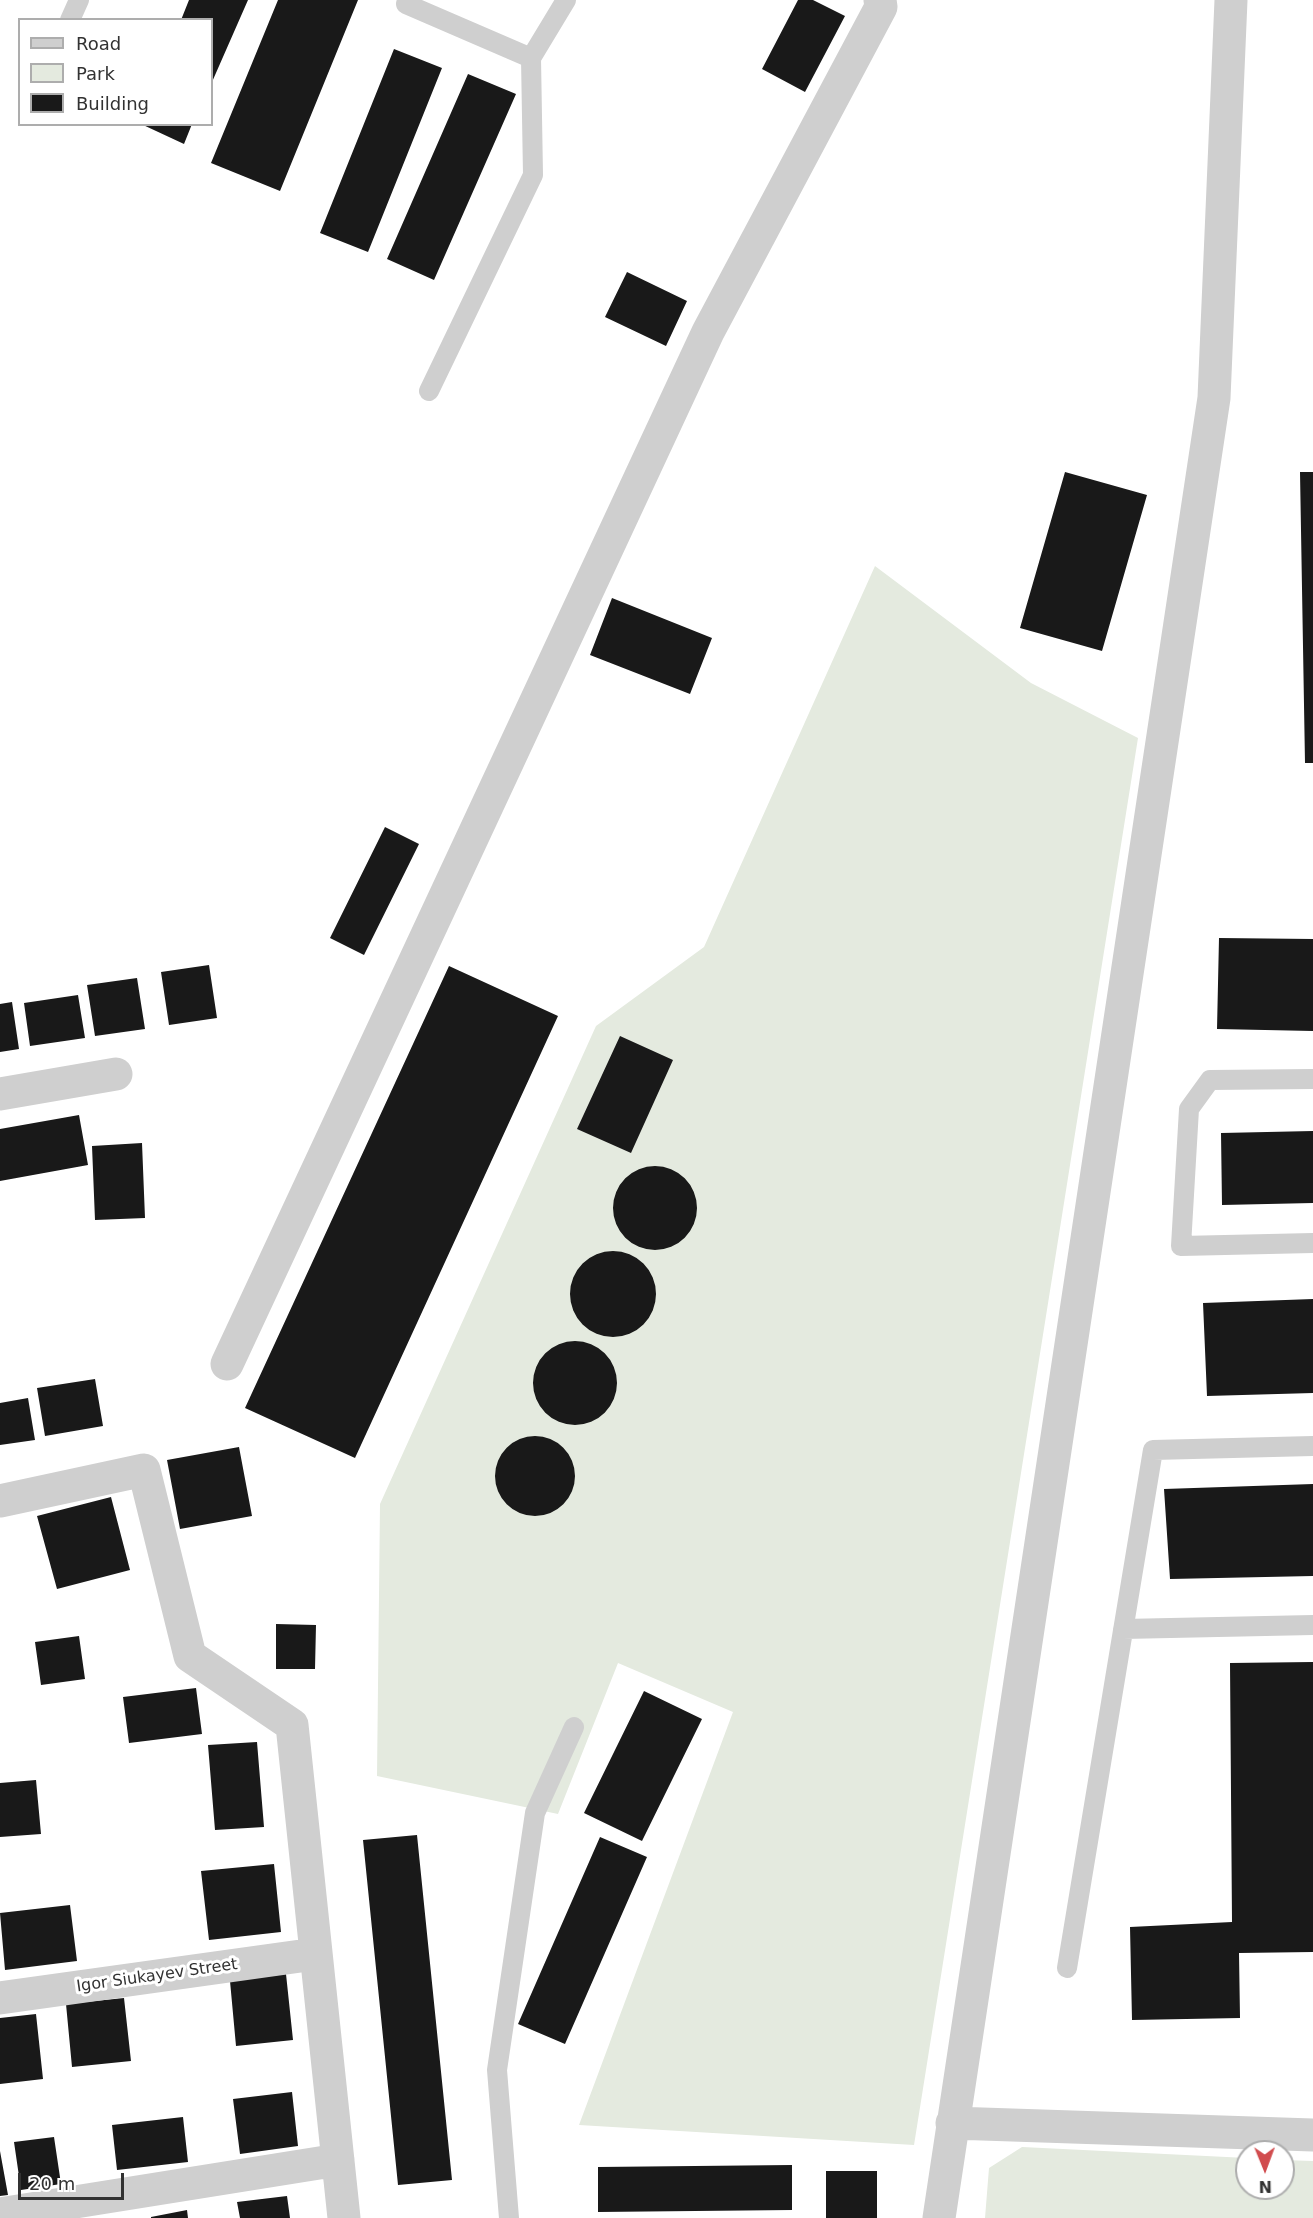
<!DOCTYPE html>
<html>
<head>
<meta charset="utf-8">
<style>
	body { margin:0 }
	#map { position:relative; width:1313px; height:2218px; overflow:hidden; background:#fff; font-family:"DejaVu Sans",sans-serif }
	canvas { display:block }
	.legend { position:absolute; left:18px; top:18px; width:195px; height:108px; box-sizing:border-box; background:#fff; border:2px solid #adadad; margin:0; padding:8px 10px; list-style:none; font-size:18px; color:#323232 }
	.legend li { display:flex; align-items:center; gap:12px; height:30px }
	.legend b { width:30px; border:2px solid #adadad }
	.north { position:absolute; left:1235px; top:2140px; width:60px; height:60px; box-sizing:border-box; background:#fff; border:2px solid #adadad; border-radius:50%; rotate:179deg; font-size:16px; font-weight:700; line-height:24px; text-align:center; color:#323232 }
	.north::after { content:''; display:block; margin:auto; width:21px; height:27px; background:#d14c4e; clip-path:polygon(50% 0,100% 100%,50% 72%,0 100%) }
	.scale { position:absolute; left:18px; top:2173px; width:106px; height:27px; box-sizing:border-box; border:3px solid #323232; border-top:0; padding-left:8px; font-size:18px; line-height:21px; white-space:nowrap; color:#323232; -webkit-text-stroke:4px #fff; paint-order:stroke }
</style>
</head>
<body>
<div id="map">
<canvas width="1313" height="2218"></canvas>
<ul class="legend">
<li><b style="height:8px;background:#cfcfcf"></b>Road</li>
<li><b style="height:16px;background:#e4eadf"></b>Park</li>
<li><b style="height:16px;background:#191919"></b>Building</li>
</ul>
<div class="north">N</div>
<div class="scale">20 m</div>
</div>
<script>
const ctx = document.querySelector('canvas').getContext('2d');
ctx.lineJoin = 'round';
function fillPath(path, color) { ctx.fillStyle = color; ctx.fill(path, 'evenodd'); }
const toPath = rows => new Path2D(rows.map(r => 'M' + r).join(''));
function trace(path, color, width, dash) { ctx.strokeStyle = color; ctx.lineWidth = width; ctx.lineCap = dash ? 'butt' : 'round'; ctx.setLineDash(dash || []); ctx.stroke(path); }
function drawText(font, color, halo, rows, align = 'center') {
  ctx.font = font + ' "DejaVu Sans",sans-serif'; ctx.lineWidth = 6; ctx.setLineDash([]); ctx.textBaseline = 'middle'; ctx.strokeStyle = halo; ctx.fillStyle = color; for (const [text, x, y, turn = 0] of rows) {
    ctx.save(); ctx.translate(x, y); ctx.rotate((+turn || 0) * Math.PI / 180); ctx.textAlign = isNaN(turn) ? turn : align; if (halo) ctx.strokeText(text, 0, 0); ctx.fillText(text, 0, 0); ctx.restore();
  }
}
const green = toPath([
	[875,566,1031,683,1138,738,914,2145,579,2125,733,1712,618,1663,558,1814,377,1776,380,1504,596,1026,704,947],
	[1022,2147,1247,2158,1247,2188,1283,2188,1283,2160,1313,2161,1313,2218,985,2218,989,2168]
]);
const building = toPath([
	[189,0,248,0,212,82,212,20,181,20],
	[278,0,358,0,280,191,211,163],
	[798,0,813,0,845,16,805,92,762,69],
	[394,49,442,68,368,252,320,233],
	[468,74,516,94,434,280,387,259],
	[141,124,192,124,184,144],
	[627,272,687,301,666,346,605,317],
	[1065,472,1147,495,1102,651,1020,628],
	[1300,472,1313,472,1313,763,1305,763],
	[612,598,712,638,690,694,590,655],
	[385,827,419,844,364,955,330,938],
	[1219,938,1313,939,1313,1031,1217,1029],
	[209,965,217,1018,169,1025,161,972],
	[449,966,558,1016,355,1458,245,1408],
	[137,978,145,1029,95,1036,87,985],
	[78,995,85,1038,30,1046,24,1003],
	[12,1002,19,1049,0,1052,0,1004],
	[620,1036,673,1060,631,1153,577,1129],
	[79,1115,88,1165,0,1181,0,1129],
	[1313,1131,1313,1203,1222,1205,1221,1133],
	[142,1143,145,1218,95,1220,92,1146],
	'613 1208a42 42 0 1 1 84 0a42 42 0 1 1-84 0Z',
	'570 1294a43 43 0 1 1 86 0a43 43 0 1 1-86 0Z',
	[1313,1299,1313,1393,1207,1396,1203,1303],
	'533 1383a42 42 0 1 1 84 0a42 42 0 1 1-84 0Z',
	[95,1379,103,1426,45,1436,37,1388],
	[28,1398,35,1440,0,1445,0,1403],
	'495 1476a40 40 0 1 1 80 0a40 40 0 1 1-80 0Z',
	[239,1447,252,1516,180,1529,167,1460],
	[1313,1484,1313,1576,1170,1579,1164,1489],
	[111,1497,130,1570,57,1589,37,1516],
	[276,1624,316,1625,315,1669,276,1669],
	[79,1636,85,1679,41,1685,35,1642],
	[1313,1662,1313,1952,1239,1953,1240,2018,1132,2020,1130,1927,1232,1922,1230,1663],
	[196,1688,202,1734,129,1743,123,1697],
	[644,1691,702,1719,642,1841,584,1813],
	[257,1742,264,1827,215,1830,208,1745],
	[36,1780,41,1834,0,1837,0,1783],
	[417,1835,452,2180,398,2185,363,1840],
	[600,1837,647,1857,565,2044,518,2024],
	[274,1864,281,1932,209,1940,201,1871],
	[70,1905,77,1961,5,1970,0,1913],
	[286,1974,293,2040,236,2046,230,1981],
	[124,1998,131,2061,72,2067,66,2004],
	[36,2014,43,2079,0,2084,0,2018],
	[292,2092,298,2146,240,2154,233,2099],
	[183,2117,188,2162,117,2170,112,2125],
	[54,2137,61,2184,21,2190,14,2142],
	[0,2151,8,2195,0,2196],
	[792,2165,792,2210,598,2212,598,2167],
	[826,2171,877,2171,877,2218,826,2218],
	[287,2196,290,2218,240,2218,237,2202],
	[187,2210,188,2218,151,2218,151,2217]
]);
const service = toPath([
	[407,0,406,4,531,58,566,0],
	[70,20,79,0],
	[429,391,533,175,531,58],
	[1313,1079,1210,1080,1189,1109,1181,1246,1313,1243],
	[1123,1629,1313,1625],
	[1067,1968,1153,1450,1313,1446],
	[509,2218,497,2070,535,1813,574,1727]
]);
const minor = toPath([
	[0,1094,116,1074],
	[227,1364,708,332,881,7,880,0],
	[0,1501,144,1470,190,1656,292,1725,344,2218],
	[0,1998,315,1954],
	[952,2123,1313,2135],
	[0,2214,338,2160],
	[939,2218,1214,398,1231,0]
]);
const streetNames = [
	["Igor Siukayev Street",157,1976,-8]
];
fillPath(green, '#e4eadf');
fillPath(building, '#191919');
trace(service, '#cfcfcf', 20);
trace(minor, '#cfcfcf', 33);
drawText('16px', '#323232', '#fff', streetNames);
</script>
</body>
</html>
